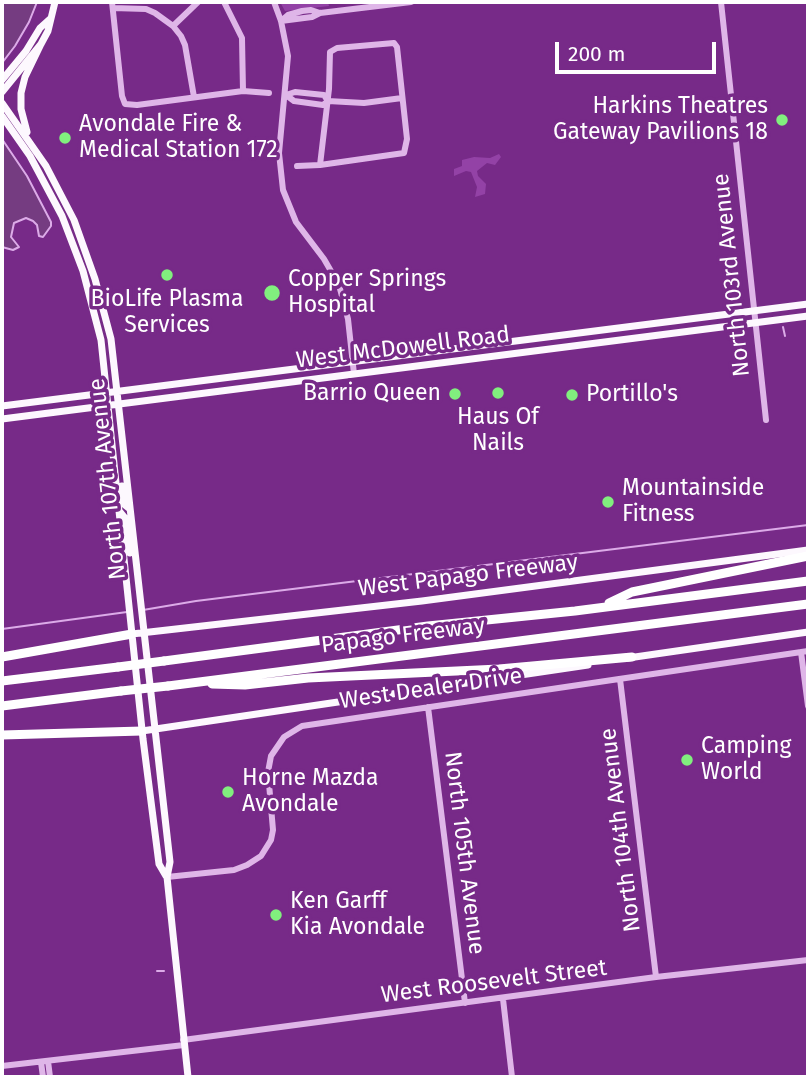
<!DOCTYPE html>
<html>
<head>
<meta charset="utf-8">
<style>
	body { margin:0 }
	#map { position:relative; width:810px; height:1079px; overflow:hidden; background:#772a88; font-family:"Fira Sans",sans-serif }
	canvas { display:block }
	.frame { position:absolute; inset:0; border:4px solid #fff; pointer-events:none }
	.scale { position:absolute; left:555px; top:42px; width:161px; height:32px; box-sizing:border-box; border:4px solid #fff; border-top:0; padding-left:9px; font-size:21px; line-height:24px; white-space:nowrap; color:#fff; -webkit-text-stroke:5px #772a88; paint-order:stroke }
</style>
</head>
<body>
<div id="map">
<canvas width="810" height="1079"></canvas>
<div class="frame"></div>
<div class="scale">200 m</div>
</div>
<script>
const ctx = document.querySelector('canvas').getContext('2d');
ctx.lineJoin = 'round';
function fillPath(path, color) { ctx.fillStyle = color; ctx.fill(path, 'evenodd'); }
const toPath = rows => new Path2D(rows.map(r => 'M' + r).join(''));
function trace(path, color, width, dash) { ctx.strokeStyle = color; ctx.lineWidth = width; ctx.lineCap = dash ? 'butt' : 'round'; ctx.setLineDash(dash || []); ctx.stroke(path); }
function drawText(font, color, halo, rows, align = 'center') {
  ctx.font = font + ' "Fira Sans",sans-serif'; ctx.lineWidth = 7; ctx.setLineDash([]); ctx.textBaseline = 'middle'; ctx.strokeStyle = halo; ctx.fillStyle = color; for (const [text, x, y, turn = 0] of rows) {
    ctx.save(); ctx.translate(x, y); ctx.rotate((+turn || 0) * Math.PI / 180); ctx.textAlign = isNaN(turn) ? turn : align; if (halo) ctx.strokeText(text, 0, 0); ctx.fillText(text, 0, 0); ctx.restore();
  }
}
const green = toPath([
	[280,2,328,2,329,6,285,11],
	[499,154,501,157,495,165,487,163,477,171,478,176,486,184,485,194,475,197,477,187,471,172,466,171,454,176,454,169,462,166,462,160,474,157,490,158]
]);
const water = toPath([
	[3,2,37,2,29,22,15,46,2,63,3,2],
	[2,139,27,176,51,222,51,226,43,237,39,236,37,225,33,221,26,218,14,223,11,237,19,247,13,250,2,247,2,139]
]);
const stream = toPath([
	[783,327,785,336],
	[143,610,196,601,808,525],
	[2,629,127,612],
	[157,971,164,971]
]);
const minor = toPath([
	[112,2,122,96,125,104,137,105,243,91,269,93],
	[224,2,242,38,243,91],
	[274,2,281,21,288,56,279,153,283,190,296,222,324,259,339,285,348,319,354,374],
	[721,2,766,420],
	[113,8,146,9,155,13,173,26,181,36,185,45,194,97],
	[281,21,288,15,302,11,311,10,320,13,411,2],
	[281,21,312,17,320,13],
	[173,26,198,2],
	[286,95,294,101,323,105,328,101,364,103,402,98],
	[286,95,295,92,324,95,328,101],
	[297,166,320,165,404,153,407,139,397,47,394,43,337,48,330,52,329,89,320,165],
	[801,652,808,706],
	[620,679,656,977],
	[428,707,465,1003],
	[167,877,234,870,247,865,261,856,271,840,273,830,268,772,271,756,284,737,302,726,808,651],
	[503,999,512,1077],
	[183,1040,656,977,808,960],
	[48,1061,50,1077],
	[41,1062,43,1077],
	[2,1066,184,1045]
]);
const major = toPath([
	[2,80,26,51,40,28,50,19],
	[2,92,41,44,48,31,55,2],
	[2,103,46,166,74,220,95,279,111,339,170,862,167,877,188,1077],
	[2,116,30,156,62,216,83,271,101,340,143,739,159,864,166,876],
	[27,132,21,109,21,93,25,77,41,44],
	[2,406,808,304],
	[2,419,808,316],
	[122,486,125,505,130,509],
	[120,512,125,518,130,553],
	[132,634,422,601,808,550],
	[628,658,808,632],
	[142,731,588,665]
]);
const highway = toPath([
	[609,603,632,592,808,556],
	[2,657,132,634],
	[164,661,428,626,575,611,808,581],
	[2,681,118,667],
	[212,684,245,685,308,678,499,669,632,657],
	[168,686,808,604],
	[2,706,121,691],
	[2,735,142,731]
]);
const highwayBridge = toPath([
	[118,667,164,661],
	[121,691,168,686]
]);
const markers = [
	[782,120,7,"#81ef7e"],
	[65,138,7,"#81ef7e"],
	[167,275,7,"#81ef7e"],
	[272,293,9,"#81ef7e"],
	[498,393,7,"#81ef7e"],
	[455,394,7,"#81ef7e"],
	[572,395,7,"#81ef7e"],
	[608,502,7,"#81ef7e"],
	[687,760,7,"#81ef7e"],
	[228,792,7,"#81ef7e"],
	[276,915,7,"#81ef7e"]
];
const poiNames = [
	["Harkins Theatres",768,107,"right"],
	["Gateway Pavilions 18",768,133,"right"],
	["Avondale Fire &",79,125],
	["Medical Station 172",79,151],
	["Copper Springs",288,280],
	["Hospital",288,306],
	["BioLife Plasma",167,300,"center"],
	["Services",167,326,"center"],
	["Barrio Queen",441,394,"right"],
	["Portillo's",586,395],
	["Haus Of",498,418,"center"],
	["Nails",498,444,"center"],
	["Mountainside",622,489],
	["Fitness",622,515],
	["Camping",701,747],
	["World",701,773],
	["Horne Mazda",242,779],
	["Avondale",242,805],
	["Ken Garff",290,902],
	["Kia Avondale",290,928]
];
const streetNames = [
	["North 103rd Avenue",732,275,-96],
	["West McDowell Road",403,348,-7],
	["North 107th Avenue",108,479,-96],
	["West Papago Freeway",468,576,-7],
	["Papago Freeway",403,636,-7],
	["West Dealer Drive",431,689,-8],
	["North 104th Avenue",621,830,-97],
	["North 105th Avenue",464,853,83],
	["West Roosevelt Street",494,982,-7]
];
fillPath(green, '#9342a6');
fillPath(water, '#753c81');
trace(water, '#dcabe8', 2);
trace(stream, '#dcabe8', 2);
trace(minor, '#dfb6e8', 6);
trace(major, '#fdf8fe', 7);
trace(highway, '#fff', 9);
trace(highwayBridge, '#fff', 9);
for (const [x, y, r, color] of markers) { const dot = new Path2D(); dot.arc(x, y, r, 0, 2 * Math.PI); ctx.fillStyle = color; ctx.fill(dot); trace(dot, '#772a88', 2.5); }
drawText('23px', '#fff', '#772a88', poiNames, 'left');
drawText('23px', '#fff', '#772a88', streetNames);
</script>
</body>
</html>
